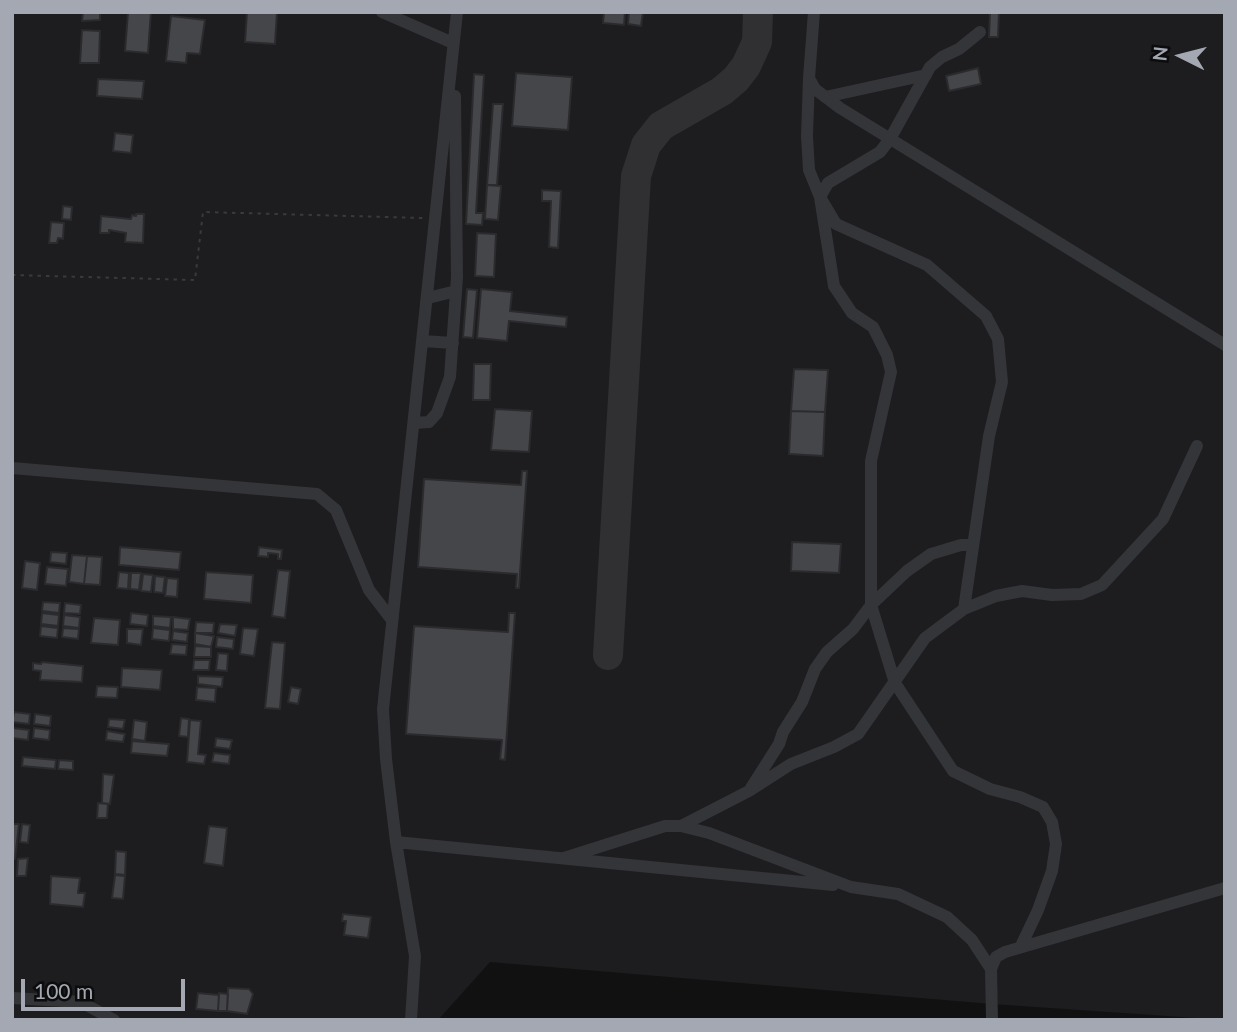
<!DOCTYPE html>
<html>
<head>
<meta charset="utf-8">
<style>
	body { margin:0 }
	#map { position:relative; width:1237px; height:1032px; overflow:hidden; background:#111112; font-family:Lato,sans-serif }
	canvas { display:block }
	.frame { position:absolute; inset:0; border:14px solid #a4a8b2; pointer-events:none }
	.north { position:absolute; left:1146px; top:21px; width:70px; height:70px; -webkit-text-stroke:5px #0c0c0d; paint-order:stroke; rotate:276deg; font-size:19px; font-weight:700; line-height:28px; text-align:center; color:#a4a8b2 }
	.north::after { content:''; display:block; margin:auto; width:24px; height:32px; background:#a4a8b2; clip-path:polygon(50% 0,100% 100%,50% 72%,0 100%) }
	.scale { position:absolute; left:21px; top:979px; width:164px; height:32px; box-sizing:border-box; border:4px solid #a4a8b2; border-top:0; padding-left:9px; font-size:21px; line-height:24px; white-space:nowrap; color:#a4a8b2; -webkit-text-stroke:5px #0c0c0d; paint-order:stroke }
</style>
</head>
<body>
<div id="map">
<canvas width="1237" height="1032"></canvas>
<div class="frame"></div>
<div class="north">N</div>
<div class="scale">100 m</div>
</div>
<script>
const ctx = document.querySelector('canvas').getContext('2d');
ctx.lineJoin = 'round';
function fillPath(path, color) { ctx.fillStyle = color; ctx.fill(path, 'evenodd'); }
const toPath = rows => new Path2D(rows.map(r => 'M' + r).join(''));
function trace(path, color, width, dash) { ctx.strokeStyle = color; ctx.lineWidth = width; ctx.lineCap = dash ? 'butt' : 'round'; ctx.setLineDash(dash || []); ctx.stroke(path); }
const built = toPath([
	[12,12,1225,12,1225,1020,992,1004,490,962,438,1020,12,1020]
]);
const taxiway = toPath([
	[608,655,636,176,646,145,661,126,722,91,736,79,746,66,757,42,758,12]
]);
const building = toPath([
	[83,12,100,12,100,20,82,21,83,12],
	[128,12,151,12,148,53,125,51,128,12],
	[247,12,277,12,275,44,245,42,247,12],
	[604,12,625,12,624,25,603,23,604,12],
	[629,12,643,12,641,26,628,24,629,12],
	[990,12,999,12,998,37,989,37,990,12],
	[171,16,205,20,200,54,187,53,186,63,166,61,171,16],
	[82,30,100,31,99,63,80,63,82,30],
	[978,68,981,84,949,91,946,76,978,68],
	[516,73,572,77,568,130,512,126,516,73],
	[474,74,484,75,476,213,483,213,482,225,466,224,474,74],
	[98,79,144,81,142,99,97,96,98,79],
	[493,104,503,104,497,185,487,185,493,104],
	[115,133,133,135,131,153,113,151,115,133],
	[487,185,501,186,498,220,485,219,487,185],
	[542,190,561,191,558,248,549,247,551,201,542,201,542,190],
	[63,206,72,207,71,220,62,219,63,206],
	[136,214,144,214,143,243,125,242,126,233,109,230,109,233,100,233,101,216,131,219,132,215,136,216,136,214],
	[51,222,64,223,63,239,58,238,57,243,49,243,51,222],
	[477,233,496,234,494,277,475,276,477,233],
	[467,289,477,290,473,338,463,337,467,289],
	[481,289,512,292,510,311,567,317,566,327,509,321,507,341,477,338,481,289],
	[474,364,491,364,490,400,473,400,474,364],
	[794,369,828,370,825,412,791,411,794,369],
	[495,409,532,411,529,452,491,450,495,409],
	[791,411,825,412,823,456,789,454,791,411],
	[522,471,527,471,519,588,516,588,517,574,418,567,424,479,521,485,522,471],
	[792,542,841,544,839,573,791,571,792,542],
	[120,547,181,552,179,570,119,565,120,547],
	[259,547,282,550,281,559,278,559,278,554,268,553,268,557,258,556,259,547],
	[51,552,67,553,66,564,50,562,51,552],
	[72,555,87,556,84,584,69,582,72,555],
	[87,556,102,557,100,585,84,584,87,556],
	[25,561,40,563,37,590,22,588,25,561],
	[47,567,68,569,66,586,45,584,47,567],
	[278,570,290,571,285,618,272,616,278,570],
	[119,572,129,573,128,589,117,588,119,572],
	[206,572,253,575,251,603,204,599,206,572],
	[131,573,141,573,139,590,130,589,131,573],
	[143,574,153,575,151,592,141,591,143,574],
	[155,576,165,577,163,593,154,592,155,576],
	[167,578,178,579,177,597,165,596,167,578],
	[43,602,60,603,59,613,42,611,43,602],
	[65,603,81,605,80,614,64,613,65,603],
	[42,613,59,615,58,626,41,624,42,613],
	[131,613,148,615,147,626,130,624,131,613],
	[509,613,515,613,505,760,500,759,502,740,406,734,414,626,508,632,509,613],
	[64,615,80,617,79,628,63,626,64,615],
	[153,616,171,617,170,628,153,626,153,616],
	[173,617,190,619,188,630,173,629,173,617],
	[94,618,120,620,118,645,91,643,94,618],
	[196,622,214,623,213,633,195,633,196,622],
	[220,624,237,625,235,636,218,633,220,624],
	[41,626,58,628,57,638,40,636,41,626],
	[63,628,79,629,78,639,62,637,63,628],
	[153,628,170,630,169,641,152,639,153,628],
	[243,628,258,629,254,656,240,654,243,628],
	[127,629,143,629,141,645,127,643,127,629],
	[173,631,188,633,187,642,172,640,173,631],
	[195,633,214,636,211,647,195,644,195,633],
	[217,637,234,639,233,649,216,647,217,637],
	[272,642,285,643,280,709,265,708,272,642],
	[172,644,187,645,186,655,170,654,172,644],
	[195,646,211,647,211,657,194,657,195,646],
	[218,653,228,654,227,671,216,670,218,653],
	[194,660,210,660,209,670,193,670,194,660],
	[42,662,83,666,82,682,40,680,41,671,33,670,33,663,41,664,42,662],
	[122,668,162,670,160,690,121,687,122,668],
	[198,676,223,677,222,687,198,684,198,676],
	[97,686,118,687,117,698,96,697,97,686],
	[197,687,216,688,215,702,196,700,197,687],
	[291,687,301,689,298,704,288,702,291,687],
	[14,712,30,714,29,724,12,722,14,712],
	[35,714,51,716,50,726,34,724,35,714],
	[181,718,189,719,188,737,179,736,181,718],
	[109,719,125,720,123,729,108,727,109,719],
	[134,720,147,722,145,741,132,739,134,720],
	[190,720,201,721,198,754,206,755,204,764,187,762,190,720],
	[13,728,29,730,28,740,12,738,13,728],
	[34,728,50,730,49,740,33,738,34,728],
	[107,731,125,734,123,742,106,740,107,731],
	[216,738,232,740,230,749,215,747,216,738],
	[132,741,169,744,167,756,131,753,132,741],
	[214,753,230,755,229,764,212,762,214,753],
	[23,757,56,760,55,769,22,766,23,757],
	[59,760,73,761,73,770,58,769,59,760],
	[103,774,114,775,110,804,102,803,103,774],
	[98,803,108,804,107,818,97,818,98,803],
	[12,824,19,824,15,859,12,859,12,824],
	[22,824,30,825,28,843,20,842,22,824],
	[209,826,227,828,223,866,204,863,209,826],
	[116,851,126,852,125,875,115,874,116,851],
	[28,858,26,876,17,876,18,859,28,858],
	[115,875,125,876,123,899,112,898,115,875],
	[51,876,80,878,78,893,85,893,83,907,50,904,51,876],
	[343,914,371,917,368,938,344,935,346,921,342,921,343,914],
	[228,988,249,989,253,994,247,1014,227,1011,228,988],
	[198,993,219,995,218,1011,196,1009,198,993],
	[219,993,228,994,227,1011,218,1011,219,993]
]);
const path = toPath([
	[12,275,195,280,203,212,423,218]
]);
const minor = toPath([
	[382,12,453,43],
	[814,12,809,78,815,89,840,108,1225,345],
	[980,32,959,49,942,57,930,67,890,139,880,152,828,183,820,197,834,286,852,313,873,327,887,355,891,372,871,461,871,605,895,683,953,771,990,789,1020,797,1043,807,1052,822,1056,844,1052,871,1038,910,1021,946],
	[825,97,926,75],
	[428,298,456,291],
	[423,341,453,343],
	[414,423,429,422,437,413,450,377,457,277,455,96],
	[12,468,317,494,336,510,369,590,392,620],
	[964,609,996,596,1022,591,1052,595,1081,594,1102,585,1163,519,1197,446],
	[751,788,779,744,783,732,802,702,815,669,827,652,853,629,871,605,907,571,931,554,961,545,972,545],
	[681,826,749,791,791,764,834,747,858,734,925,638,964,609,989,436,1002,382,998,339,986,316,927,265,836,224,820,197,809,170,807,136,809,78],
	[396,842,833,885],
	[564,858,665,826,681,826,709,833,851,887,898,894,947,917,972,940,991,969],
	[12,998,81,1002,114,1020],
	[411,1020,415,956,396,842,386,759,383,709,457,12],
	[992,1020,991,969,996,957,1005,952,1225,888]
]);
fillPath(built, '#1d1d1f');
trace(taxiway, '#303033', 30);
fillPath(building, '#45464a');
trace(building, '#2b2b2e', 2);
trace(path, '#393a3e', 2, [3.5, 5]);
trace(minor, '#343539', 12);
</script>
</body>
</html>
